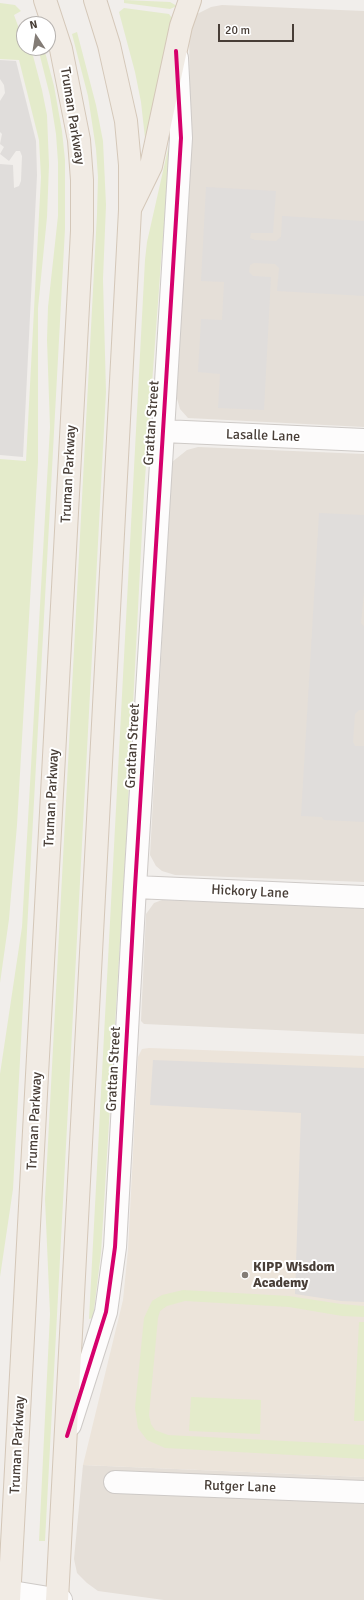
<!DOCTYPE html>
<html>
<head>
<meta charset="utf-8">
<style>
	body { margin:0 }
	#map { position:relative; width:364px; height:1600px; overflow:hidden; background:#f1eeeb; font-family:Signika,sans-serif }
	canvas { display:block }
	.north { position:absolute; left:16px; top:16px; width:40px; height:40px; box-sizing:border-box; background:#fff; border:1px solid #b6b2af; border-radius:50%; rotate:348deg; font-size:11px; font-weight:700; line-height:16px; text-align:center; color:#483e37 }
	.north::after { content:''; display:block; margin:auto; width:14px; height:18px; background:#837c76; clip-path:polygon(50% 0,100% 100%,50% 72%,0 100%) }
	.scale { position:absolute; left:218px; top:24px; width:76px; height:18px; box-sizing:border-box; border:2px solid #483e37; border-top:0; padding-left:5px; font-size:12px; line-height:14px; white-space:nowrap; color:#483e37; -webkit-text-stroke:3px #fff; paint-order:stroke }
</style>
</head>
<body>
<div id="map">
<canvas width="364" height="1600"></canvas>
<div class="north">N</div>
<div class="scale">20 m</div>
</div>
<script>
const ctx = document.querySelector('canvas').getContext('2d');
ctx.lineJoin = 'round';
function fillPath(path, color) { ctx.fillStyle = color; ctx.fill(path, 'evenodd'); }
const toPath = rows => new Path2D(rows.map(r => 'M' + r).join(''));
function trace(path, color, width, dash) { ctx.strokeStyle = color; ctx.lineWidth = width; ctx.lineCap = dash ? 'butt' : 'round'; ctx.setLineDash(dash || []); ctx.stroke(path); }
function drawText(font, color, halo, rows, align = 'center') {
  ctx.font = font + ' Signika,sans-serif'; ctx.lineWidth = 4; ctx.setLineDash([]); ctx.textBaseline = 'middle'; ctx.strokeStyle = halo; ctx.fillStyle = color; for (const [text, x, y, turn = 0] of rows) {
    ctx.save(); ctx.translate(x, y); ctx.rotate((+turn || 0) * Math.PI / 180); ctx.textAlign = isNaN(turn) ? turn : align; if (halo) ctx.strokeText(text, 0, 0); ctx.fillText(text, 0, 0); ctx.restore();
  }
}
const residential = toPath([
	[222,5,364,11,364,427,188,418,180,409,174,388,190,111,189,24,193,16,211,7],
	[198,447,364,454,364,882,175,875,162,871,156,866,150,855,172,462,187,450],
	[162,900,364,908,364,1034,144,1024,141,1021,146,914,154,903],
	[83,1465,364,1477,364,1600,164,1600,98,1591,87,1583,77,1573,74,1559]
]);
const education = toPath([
	[149,1048,364,1056,364,1477,83,1465,123,1300,128,1250,138,1057,142,1049]
]);
const green = toPath([
	[124,0,170,2,177,6,170,9,124,3],
	[0,3,15,5,21,11,14,15,24,42,24,48,31,48,42,90,47,115,49,165,47,217,38,308,38,462,17,825,9,919,0,983,0,459,26,461,41,177,39,140,19,60,0,59],
	[124,8,169,14,172,18,149,139,145,138,141,102,135,72,119,12],
	[77,32,96,105,103,141,106,205,103,279,106,392,45,1541,39,1541,50,1314,45,1199,97,214,98,177,96,149,88,96,72,34],
	[38,48,44,48,54,86,62,131,65,160,65,229,13,1189,0,1277,0,1074,22,927,50,427,47,340,48,307,58,216,58,162,56,134,50,96],
	[170,140,173,140,162,248,144,492,125,861,101,1253,93,1318,89,1319,145,260,147,242],
	[183,1290,289,1296,341,1304,364,1306,364,1317,342,1316,289,1307,185,1301,167,1306,160,1311,158,1318,149,1415,151,1424,155,1430,168,1435,364,1445,364,1459,165,1448,147,1440,138,1428,135,1408,144,1318,152,1301,162,1295],
	[359,1322,364,1322,364,1421,354,1421],
	[191,1397,261,1400,260,1434,189,1431]
]);
const parking = toPath([
	[0,60,16,61,36,141,37,175,23,457,0,455,0,164,13,165,14,188,19,186,21,181,22,156,20,151,16,151,9,161,0,154,4,147,0,144,2,134,0,132,0,101,5,93,4,85,0,79],
	[206,187,276,191,273,233,251,233,250,238,255,240,276,241,281,237,282,216,364,221,364,296,277,291,279,268,275,264,254,263,250,265,249,272,253,276,271,277,264,410,218,408,220,374,198,372,201,319,222,320,224,282,201,281],
	[319,513,364,515,364,592,361,623,364,627,364,710,359,710,355,714,353,742,355,746,364,746,364,822,324,820,322,817,301,816],
	[153,1060,364,1068,364,1302,341,1301,295,1294,301,1113,150,1105]
]);
const minor = toPath([
	[163,431,364,440],
	[135,887,364,897],
	[70,1425,106,1312,115,1247,135,887,181,138,177,58],
	[115,1482,364,1492],
	[0,1590,61,1600]
]);
const major = toPath([
	[131,207,151,166,181,26,190,0],
	[9,1600,82,231,82,180,79,140,61,49,45,0],
	[57,1600,130,210,130,165,126,121,109,45,95,0]
]);
const cycleway = toPath([
	[67,1436,106,1312,115,1247,135,887,181,138,176,51]
]);
const markers = [
	[245,1275,4,"#837c76"]
];
const streetNames = [
	["Truman Parkway",72,116,81],
	["Grattan Street",152,423,-86],
	["Lasalle Lane",263,436,2],
	["Truman Parkway",69,474,-87],
	["Grattan Street",133,746,-87],
	["Truman Parkway",52,798,-87],
	["Hickory Lane",250,892,3],
	["Grattan Street",114,1069,-87],
	["Truman Parkway",35,1121,-87],
	["Truman Parkway",18,1445,-87],
	["Rutger Lane",240,1487,2]
];
const poiNames = [
	["KIPP Wisdom",253,1267],
	["Academy",253,1283]
];
fillPath(residential, '#e5dfd8');
fillPath(education, '#ece4da');
fillPath(green, '#e4ebcb');
fillPath(parking, '#e0dddb');
trace(minor, '#cecac7', 24);
trace(major, '#d4c7b8', 24);
trace(minor, '#fdfcfc', 22);
trace(major, '#f1ebe4', 22);
trace(cycleway, '#d6006c', 4);
for (const [x, y, r, color] of markers) { const dot = new Path2D(); dot.arc(x, y, r, 0, 2 * Math.PI); ctx.fillStyle = color; ctx.fill(dot); trace(dot, '#fff', 1.5); }
drawText('14px', '#483e37', '#fff', streetNames);
drawText('bold 14px', '#483e37', '#fff', poiNames, 'left');
</script>
</body>
</html>
